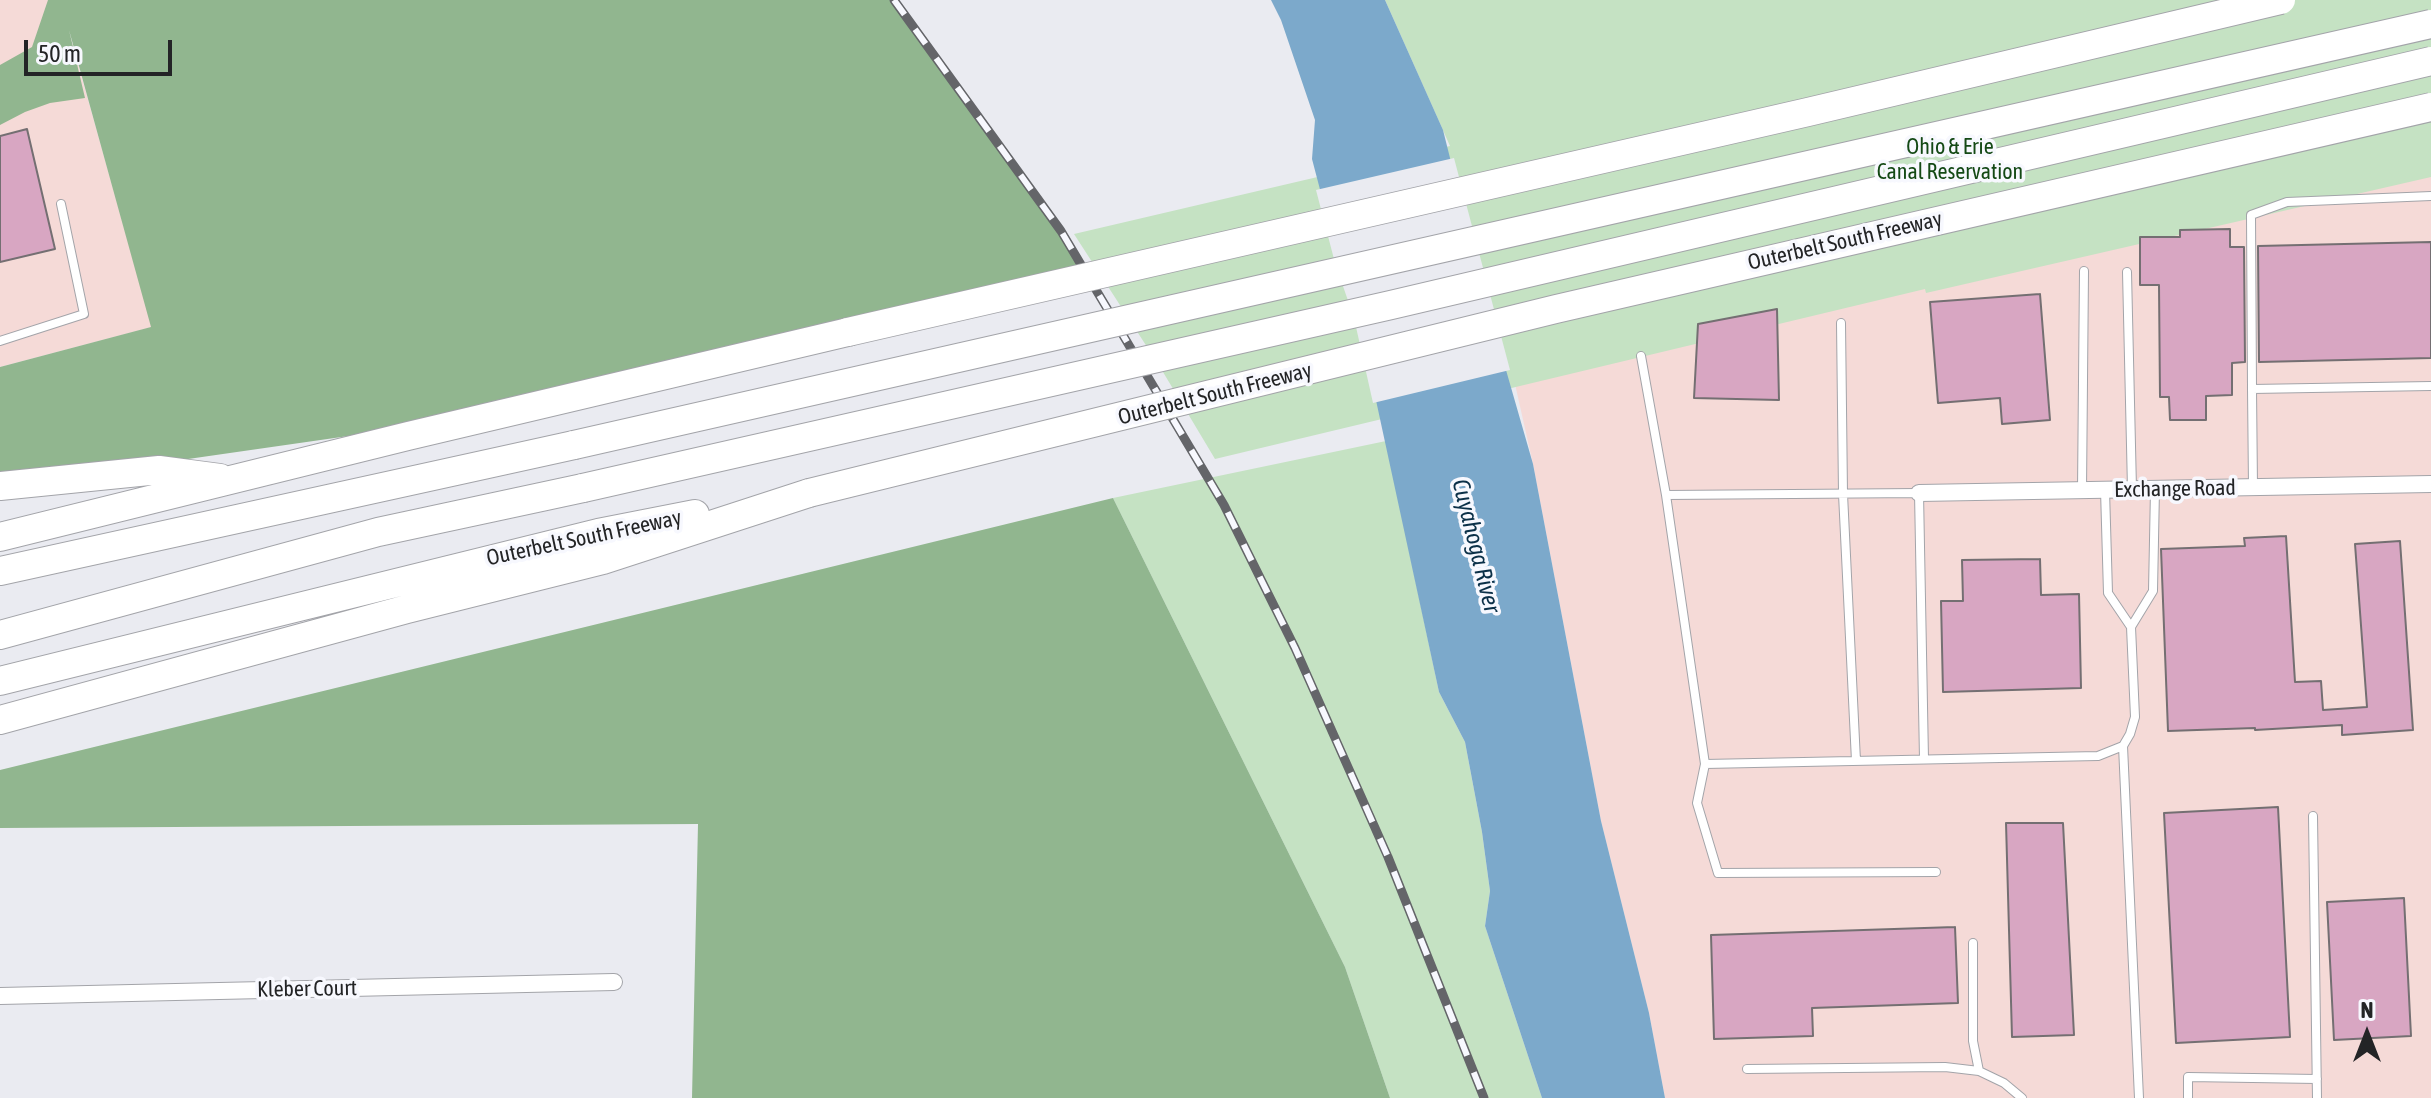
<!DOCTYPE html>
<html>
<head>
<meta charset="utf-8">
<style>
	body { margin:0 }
	#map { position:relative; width:2431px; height:1098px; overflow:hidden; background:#eaebf1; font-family:"Asap Condensed",sans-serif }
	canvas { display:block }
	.north { position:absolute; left:2327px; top:994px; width:80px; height:80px; -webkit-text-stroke:6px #f7f8fe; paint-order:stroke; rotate:0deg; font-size:22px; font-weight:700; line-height:32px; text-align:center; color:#232426 }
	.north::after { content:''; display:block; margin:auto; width:28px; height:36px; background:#232426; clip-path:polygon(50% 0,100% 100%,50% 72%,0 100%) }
	.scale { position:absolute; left:24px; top:40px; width:148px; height:36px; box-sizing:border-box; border:4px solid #232426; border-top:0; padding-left:10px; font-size:24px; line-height:28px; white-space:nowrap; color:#232426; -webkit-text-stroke:6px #f7f8fe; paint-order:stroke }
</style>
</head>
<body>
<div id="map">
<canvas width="2431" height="1098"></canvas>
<div class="north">N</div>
<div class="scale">50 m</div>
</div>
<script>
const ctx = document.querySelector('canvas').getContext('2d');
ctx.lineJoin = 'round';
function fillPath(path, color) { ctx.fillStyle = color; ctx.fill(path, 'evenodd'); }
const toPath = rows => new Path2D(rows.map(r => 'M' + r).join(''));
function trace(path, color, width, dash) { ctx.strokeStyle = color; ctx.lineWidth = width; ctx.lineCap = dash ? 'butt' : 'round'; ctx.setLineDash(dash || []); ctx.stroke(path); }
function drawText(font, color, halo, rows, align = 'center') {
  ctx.font = font + ' "Asap Condensed",sans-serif'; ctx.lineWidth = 7; ctx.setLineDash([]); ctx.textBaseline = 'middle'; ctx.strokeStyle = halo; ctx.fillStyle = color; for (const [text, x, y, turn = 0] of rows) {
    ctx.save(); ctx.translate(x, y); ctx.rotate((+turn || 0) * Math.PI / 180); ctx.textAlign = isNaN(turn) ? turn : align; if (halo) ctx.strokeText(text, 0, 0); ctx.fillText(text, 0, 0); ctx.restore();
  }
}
const industrial = toPath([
	[0,0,60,0,152,327,0,367],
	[2431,112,2431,1098,1665,1098,1649,1013,1601,821,1533,464,1501,322]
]);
const green = toPath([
	[1385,0,2431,0,2431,177,1926,293,1925,289,1215,459,1160,367,1074,234,1450,146],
	[1386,441,1439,692,1465,742,1482,832,1490,891,1485,926,1542,1098,1390,1098,1345,967,1113,498]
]);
const forest = toPath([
	[48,0,894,0,1061,231,1091,282,411,427,0,486,0,367,151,327,69,30,85,98,50,103,25,112,0,125,0,65,32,47],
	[1113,498,1345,967,1390,1098,692,1098,698,824,0,828,0,770]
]);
const water = toPath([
	[1271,0,1385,0,1443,130,1483,290,1533,464,1601,821,1649,1013,1665,1098,1542,1098,1485,926,1490,891,1482,832,1465,742,1439,692,1358,317,1339,262,1312,159,1315,120,1281,20]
]);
const pier = toPath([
	[1454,158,1510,370,1373,403,1354,318,1335,263,1316,190]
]);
const building = toPath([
	[27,129,55,249,0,262,0,136,27,129],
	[2230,229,2230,247,2244,247,2245,362,2232,363,2232,395,2206,396,2206,420,2170,420,2169,397,2160,397,2159,285,2140,285,2140,237,2180,237,2180,230,2230,229],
	[2431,242,2431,358,2259,362,2258,246,2431,242],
	[2040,294,2050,420,2002,424,2000,398,1938,403,1930,302,2040,294],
	[1777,309,1779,400,1694,398,1698,324,1777,309],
	[2286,536,2295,682,2321,681,2323,710,2367,707,2355,544,2400,541,2413,730,2342,735,2342,725,2255,730,2255,728,2168,731,2161,549,2245,546,2244,538,2286,536],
	[2040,559,2041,595,2079,594,2081,688,1943,692,1941,601,1963,601,1962,560,2040,559],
	[2278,807,2290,1037,2176,1043,2164,813,2278,807],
	[2006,823,2063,823,2074,1035,2012,1037,2006,823],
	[2404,898,2411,1036,2334,1040,2327,902,2404,898],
	[1955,927,1958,1003,1812,1008,1813,1036,1714,1039,1711,935,1955,927]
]);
const lane = toPath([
	[2127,272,2132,489],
	[1841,323,1843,494,1856,761],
	[0,341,84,314,61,204],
	[1641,356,1666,495,1919,493,1924,759],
	[2252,389,2251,215,2287,202,2431,196],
	[2253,487,2252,389,2431,386],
	[2082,490,2084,271],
	[2105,490,2108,593,2131,627,2153,591,2155,489],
	[1666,495,1705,764,2098,756,2123,746,2130,734,2135,717,2131,627],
	[2123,746,2139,1098],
	[1705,764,1697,803,1718,873,1936,872],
	[2313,816,2317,1098],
	[1973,943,1973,1041,1979,1071],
	[1747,1069,1945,1067,1979,1071,2004,1083,2022,1098],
	[2188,1098,2188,1077,2317,1079]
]);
const street = toPath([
	[1919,493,2431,484],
	[0,996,614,982]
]);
const highway = toPath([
	[0,486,159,470,220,478],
	[0,537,408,436,848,332],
	[0,571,574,445],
	[0,635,378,532,583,488],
	[0,681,598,533,695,514],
	[0,720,407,609,603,560,809,493]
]);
const rail = toPath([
	[894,0,1061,231,1224,505,1295,648,1388,857,1484,1098]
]);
const highwayBridge = toPath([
	[848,332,1808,112,2281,0],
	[574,445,2431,24],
	[583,488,1391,305,2431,61],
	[809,493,1556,309,2431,107]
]);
const parkNames = [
	["Ohio & Erie",1950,147],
	["Canal Reservation",1950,172]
];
const streetNames = [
	["Outerbelt South Freeway",1845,241,-13],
	["Outerbelt South Freeway",1215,394,-14],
	["Exchange Road",2175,489,-1],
	["Outerbelt South Freeway",584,538,-12],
	["Kleber Court",307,989,-1]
];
const waterNames = [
	["Cuyahoga River",1476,546,76]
];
fillPath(industrial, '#f5dad7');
fillPath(green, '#c5e2c3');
fillPath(forest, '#91b68f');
fillPath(water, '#7ca9cb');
fillPath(pier, '#eaebf1');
fillPath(building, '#d8a6c2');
trace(building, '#746f72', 2);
trace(lane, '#a3a4a9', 10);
trace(street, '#a3a4a9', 18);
trace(highway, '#a3a4a9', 30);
trace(lane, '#fff', 8);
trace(street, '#fff', 16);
trace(highway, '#fff', 28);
trace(rail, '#646569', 9);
trace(rail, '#f7f8fe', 6, [18]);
trace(highwayBridge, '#a3a4a9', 30, []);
trace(highwayBridge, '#fff', 28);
drawText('22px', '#144915', '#f7f8fe', parkNames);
drawText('22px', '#232426', '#f7f8fe', streetNames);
drawText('italic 24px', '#0b3048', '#f7f8fe', waterNames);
</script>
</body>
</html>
